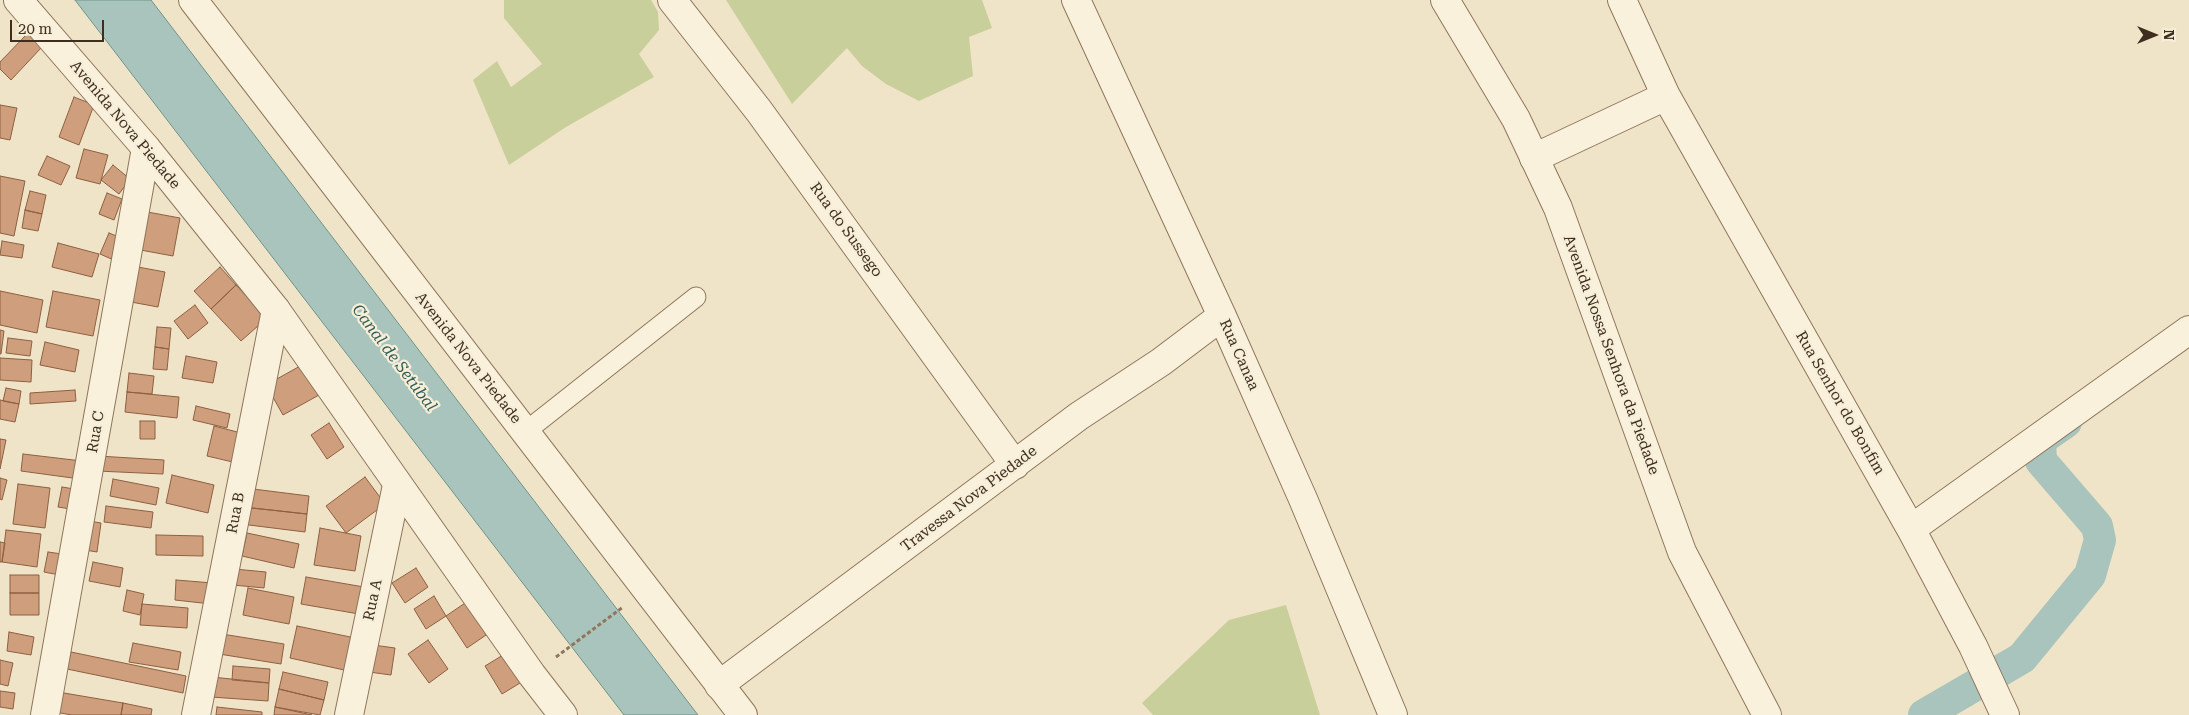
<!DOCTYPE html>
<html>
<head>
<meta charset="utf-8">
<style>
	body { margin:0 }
	#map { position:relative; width:2189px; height:715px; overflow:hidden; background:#f0e4c8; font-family:"Roboto Serif",serif }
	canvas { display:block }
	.north { position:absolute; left:2129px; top:10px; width:50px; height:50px; -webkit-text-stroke:4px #f7eed8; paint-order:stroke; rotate:90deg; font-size:14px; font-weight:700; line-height:20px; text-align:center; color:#3d2e20 }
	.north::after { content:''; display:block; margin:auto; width:18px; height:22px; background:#3d2e20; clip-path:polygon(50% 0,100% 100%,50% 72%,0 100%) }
	.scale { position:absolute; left:10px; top:20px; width:94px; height:22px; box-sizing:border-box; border:2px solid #3d2e20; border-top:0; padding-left:6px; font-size:15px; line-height:18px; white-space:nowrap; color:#3d2e20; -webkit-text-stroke:4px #f7eed8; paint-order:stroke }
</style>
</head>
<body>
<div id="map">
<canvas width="2189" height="715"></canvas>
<div class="north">N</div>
<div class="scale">20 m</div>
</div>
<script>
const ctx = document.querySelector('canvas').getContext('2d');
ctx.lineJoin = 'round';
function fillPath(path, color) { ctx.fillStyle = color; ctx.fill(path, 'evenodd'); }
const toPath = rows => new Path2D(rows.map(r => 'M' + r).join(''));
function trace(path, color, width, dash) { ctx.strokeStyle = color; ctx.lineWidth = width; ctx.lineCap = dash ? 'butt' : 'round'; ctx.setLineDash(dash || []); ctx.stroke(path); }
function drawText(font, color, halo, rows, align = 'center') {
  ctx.font = font + ' "Roboto Serif",serif'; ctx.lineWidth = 4.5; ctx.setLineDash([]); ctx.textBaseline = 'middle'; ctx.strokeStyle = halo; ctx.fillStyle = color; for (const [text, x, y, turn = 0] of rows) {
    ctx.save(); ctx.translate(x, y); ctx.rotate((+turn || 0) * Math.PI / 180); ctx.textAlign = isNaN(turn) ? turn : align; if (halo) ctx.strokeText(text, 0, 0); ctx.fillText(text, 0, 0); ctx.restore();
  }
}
const green = toPath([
	[504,0,651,0,658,12,659,30,639,54,654,77,566,127,509,165,473,80,497,61,511,87,542,64,504,18],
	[726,0,982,0,992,28,969,37,973,76,919,101,886,84,862,66,847,48,792,104],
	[1286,605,1320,715,1153,715,1142,703,1229,620]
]);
const water = toPath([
	[75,0,151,0,698,715,624,715,75,0]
]);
const canal = toPath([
	[1924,715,2022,658,2090,575,2100,540,2097,526,2041,461,2040,440,2066,422]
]);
const building = toPath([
	[28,33,42,47,11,80,0,69,0,62,28,33],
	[74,97,94,105,79,145,59,137,74,97],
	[0,105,17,108,10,140,0,138,0,105],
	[84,149,108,155,100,184,76,178,84,149],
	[47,156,70,166,61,185,38,175,47,156],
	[113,165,130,179,119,194,101,180,113,165],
	[0,176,25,181,14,236,0,233,0,176],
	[30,191,46,195,42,214,25,210,30,191],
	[107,193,122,199,114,220,99,214,107,193],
	[25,210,42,214,38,231,22,228,25,210],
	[142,211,180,218,173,256,135,249,142,211],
	[109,233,124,239,116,261,100,254,109,233],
	[2,241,24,245,22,258,0,255,2,241],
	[58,243,99,254,92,277,52,267,58,243],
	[138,267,165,272,158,307,131,302,138,267],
	[220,267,236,285,211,309,194,291,220,267],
	[236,285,267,318,241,341,211,309,236,285],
	[0,291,43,300,37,333,0,325,0,291],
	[53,291,100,300,93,336,46,327,53,291],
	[195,305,208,323,188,339,174,321,195,305],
	[157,327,171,328,169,349,155,347,157,327],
	[0,330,4,331,1,354,0,354,0,330],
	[8,338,32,341,30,356,6,353,8,338],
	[45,342,79,350,75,372,40,365,45,342],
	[155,347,169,349,167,370,153,369,155,347],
	[186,356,217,362,213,383,182,378,186,356],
	[0,358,32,360,31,382,0,380,0,358],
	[302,365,319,395,283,415,266,385,302,365],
	[129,373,154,376,152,394,127,392,129,373],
	[6,388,21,391,19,404,3,401,6,388],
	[75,390,76,401,30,404,30,393,75,390],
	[127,392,179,397,177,418,125,412,127,392],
	[0,400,19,404,15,422,0,419,0,400],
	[196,406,230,414,227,428,193,420,196,406],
	[140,421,155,421,155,439,140,439,140,421],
	[329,423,344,447,327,459,311,435,329,423],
	[214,426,245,434,237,463,207,456,214,426],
	[0,439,6,440,0,469,0,439],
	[23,454,82,461,80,479,21,471,23,454],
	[98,456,164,460,163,474,97,471,98,456],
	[172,475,214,485,208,513,166,503,172,475],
	[365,477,385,504,346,533,326,506,365,477],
	[0,478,7,480,2,500,0,499,0,478],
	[113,479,159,488,156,505,110,496,113,479],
	[18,484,50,488,45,528,13,524,18,484],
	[62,487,80,490,77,510,58,507,62,487],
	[245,488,309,496,307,514,243,507,245,488],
	[106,506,153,512,151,528,104,522,106,506],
	[243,507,307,514,305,532,241,524,243,507],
	[89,521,101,523,97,552,85,550,89,521],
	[320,528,361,536,355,571,314,565,320,528],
	[6,530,41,534,37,567,2,562,6,530],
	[247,533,299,544,294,568,242,556,247,533],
	[156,535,203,536,203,556,156,555,156,535],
	[0,542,5,543,2,562,0,562,0,542],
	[48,552,69,555,65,576,44,572,48,552],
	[93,562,123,568,120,587,89,581,93,562],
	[416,568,428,587,405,603,392,583,416,568],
	[234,569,266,572,264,588,233,585,234,569],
	[10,575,39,575,39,593,10,593,10,575],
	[306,577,364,587,359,614,301,604,306,577],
	[176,580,213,583,211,604,175,600,176,580],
	[248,588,294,597,289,624,243,615,248,588],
	[127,590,144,594,140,615,123,611,127,590],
	[10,593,39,593,39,615,10,615,10,593],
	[434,596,446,616,426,629,414,609,434,596],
	[471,599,492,631,467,648,446,616,471,599],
	[142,604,188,608,187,628,140,625,142,604],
	[297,626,360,639,353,672,290,658,297,626],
	[9,632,34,637,31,655,7,651,9,632],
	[222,634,284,644,281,664,219,654,222,634],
	[428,640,448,669,429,683,408,654,428,640],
	[133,643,181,652,178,670,129,662,133,643],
	[373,645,395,648,391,675,369,672,373,645],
	[71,652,186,676,183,693,67,669,71,652],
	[508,652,525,680,502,694,485,666,508,652],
	[0,660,13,663,8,686,0,684,0,660],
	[233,666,270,669,269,683,232,680,233,666],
	[283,672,328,682,324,700,279,689,283,672],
	[212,677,269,683,268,701,211,697,212,677],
	[279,689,324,700,320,715,275,707,279,689],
	[0,691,15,693,13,709,0,707,0,691],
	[58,692,123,703,121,715,72,715,55,712,58,692],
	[123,703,152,709,151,715,121,715,123,703],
	[217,707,262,712,262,715,216,715,217,707],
	[275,707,312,715,274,715,275,707]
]);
const path = toPath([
	[556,657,623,607]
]);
const service = toPath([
	[525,432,696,297]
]);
const minor = toPath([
	[672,0,759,111,1015,465],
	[1076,0,1222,316,1303,499,1393,715],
	[1622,0,1666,96,1911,529,1973,646,2005,715],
	[1534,158,1666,96],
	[1911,529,2189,330],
	[719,685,1079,416,1161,362,1222,316],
	[45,715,146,148],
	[196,715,276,310],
	[349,715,397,485]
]);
const tertiary = toPath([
	[18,0,146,148,276,310,532,675,563,715],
	[193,0,743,715],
	[1445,0,1516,119,1558,208,1682,552,1767,715]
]);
const streetNames = [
	["Avenida Nova Piedade",125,125,50],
	["Rua do Sussego",846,230,54],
	["Rua Canaa",1239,355,66],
	["Avenida Nossa Senhora da Piedade",1611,355,70],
	["Avenida Nova Piedade",468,358,52],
	["Rua Senhor do Bonfim",1840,403,60],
	["Rua C",96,432,-80],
	["Travessa Nova Piedade",969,499,-37],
	["Rua B",236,513,-79],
	["Rua A",373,600,-78]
];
const waterNames = [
	["Canal de Setúbal",394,358,53]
];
fillPath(green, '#c9cf9b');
fillPath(water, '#a9c4bc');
trace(water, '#6f938a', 1);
trace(canal, '#a9c4bc', 32);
fillPath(building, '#cf9f7d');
trace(building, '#8d5f41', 1);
trace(service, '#8d765c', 21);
trace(minor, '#8d765c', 30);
trace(tertiary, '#8d765c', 30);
trace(path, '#8d765c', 3, [4, 2.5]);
trace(service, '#faf1dc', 19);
trace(minor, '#faf1dc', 28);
trace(tertiary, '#faf1dc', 28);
drawText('15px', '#3d2e20', '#f7eed8', streetNames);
drawText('italic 16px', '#2f5d5a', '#f7eed8', waterNames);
</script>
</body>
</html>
